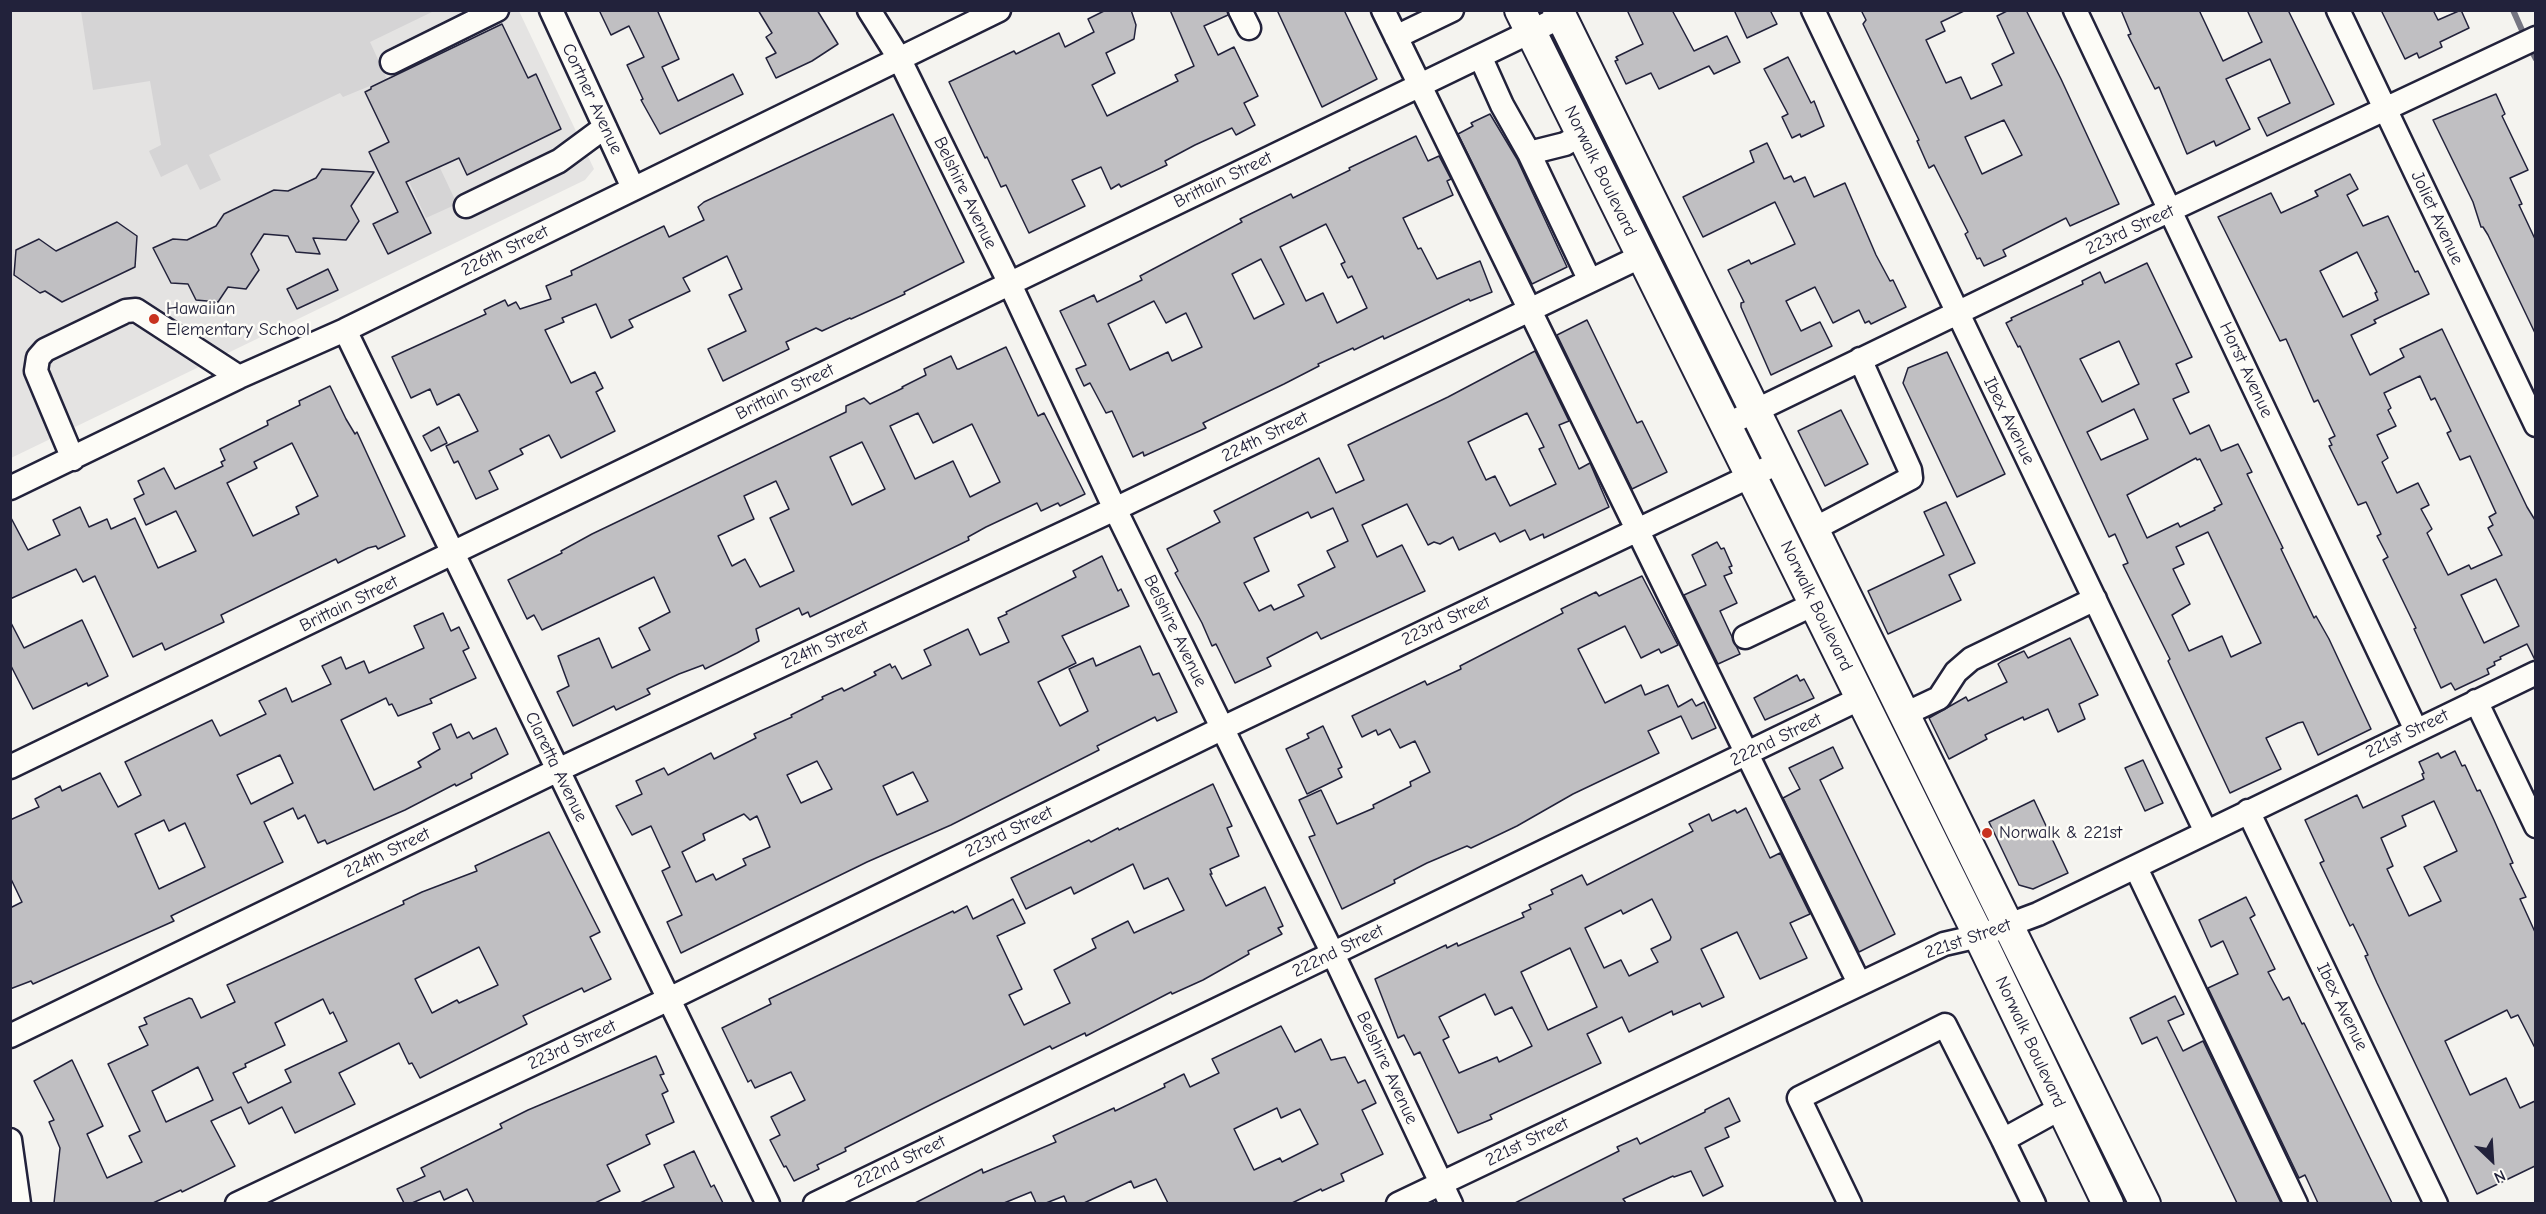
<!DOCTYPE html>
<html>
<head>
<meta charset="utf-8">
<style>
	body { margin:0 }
	#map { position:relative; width:2546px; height:1214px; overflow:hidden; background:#f4f3ef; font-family:"Comic Neue",sans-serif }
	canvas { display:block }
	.frame { position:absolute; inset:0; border:12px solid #22223b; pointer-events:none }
	.north { position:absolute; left:2462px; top:1130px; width:60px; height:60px; -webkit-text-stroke:4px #fdfcf7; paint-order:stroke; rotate:155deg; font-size:16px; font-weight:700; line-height:24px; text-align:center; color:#22223b }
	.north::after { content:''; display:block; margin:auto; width:21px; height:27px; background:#22223b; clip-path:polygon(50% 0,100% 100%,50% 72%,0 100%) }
</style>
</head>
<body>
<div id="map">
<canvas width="2546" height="1214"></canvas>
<div class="frame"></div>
<div class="north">N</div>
</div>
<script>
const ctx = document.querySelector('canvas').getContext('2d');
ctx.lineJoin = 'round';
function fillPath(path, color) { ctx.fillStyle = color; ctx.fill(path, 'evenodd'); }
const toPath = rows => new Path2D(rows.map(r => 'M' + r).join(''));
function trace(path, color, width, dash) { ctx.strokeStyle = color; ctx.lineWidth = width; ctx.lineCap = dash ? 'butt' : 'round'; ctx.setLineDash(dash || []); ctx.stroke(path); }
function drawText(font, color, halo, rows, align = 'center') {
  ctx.font = font + ' "Comic Neue",sans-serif'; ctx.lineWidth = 5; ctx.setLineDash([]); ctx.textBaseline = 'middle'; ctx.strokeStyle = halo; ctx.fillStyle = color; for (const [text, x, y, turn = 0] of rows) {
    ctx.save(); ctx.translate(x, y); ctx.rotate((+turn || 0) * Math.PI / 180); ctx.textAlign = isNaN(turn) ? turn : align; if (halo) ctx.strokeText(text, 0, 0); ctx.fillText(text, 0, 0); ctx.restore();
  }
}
const built = toPath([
	[11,11,519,11,594,169,585,180,11,458]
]);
const green = toPath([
	[81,11,81,10,434,11,370,42,387,79,343,97,340,93,209,155,221,180,200,190,187,164,161,177,149,151,161,145,150,81,93,90],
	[440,168,457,204,426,218,409,182]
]);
const stream = toPath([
	[2513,10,2525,37],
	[2529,46,2536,59]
]);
const building = toPath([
	[599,10,661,10,658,12,679,59,662,67,678,101,733,74,743,94,660,134,641,100,643,99,627,65,644,57,629,26,611,35,599,10],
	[758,10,817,10,838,44,812,61,776,78,766,58,776,53,766,37,772,33,758,10],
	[1106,10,1131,10,1136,25,1134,39,1106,53,1115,73,1092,85,1107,116,1178,81,1175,75,1194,66,1170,10,1227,10,1228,15,1204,26,1218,55,1234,47,1258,96,1244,103,1255,125,1236,135,1232,128,1195,145,1165,161,1167,165,1121,187,1119,184,1111,189,1101,167,1072,180,1085,206,1029,233,1006,185,1001,187,987,157,985,158,949,82,1014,51,1016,54,1059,33,1065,47,1094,32,1088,19,1106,10],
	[1277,10,1344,10,1377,79,1322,107,1277,10],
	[1627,10,1672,10,1694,51,1727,36,1740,62,1714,74,1709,66,1659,89,1651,73,1626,84,1615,61,1618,60,1616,57,1643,44,1627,10],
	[1734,10,1770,10,1777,24,1747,38,1734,10],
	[1861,10,1966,10,1941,22,1945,31,1926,40,1946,83,1961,77,1971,99,2002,85,1992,64,2014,53,1997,16,2009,10,2026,10,2061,79,2119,204,2070,226,2066,218,2003,250,2006,256,1984,266,1980,258,1977,259,1965,234,1968,232,1934,165,1929,168,1917,141,1919,140,1863,24,1866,20,1861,10],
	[2004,120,2022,155,1982,174,1965,137,2004,120],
	[2121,10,2199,10,2223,61,2262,42,2247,10,2288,10,2334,104,2267,136,2258,118,2290,103,2270,59,2226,79,2250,129,2216,146,2214,141,2187,154,2159,87,2155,89,2128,35,2131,34,2121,10],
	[2381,10,2433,10,2438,20,2461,10,2469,28,2440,42,2442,47,2419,58,2417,53,2405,59,2381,10],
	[502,24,528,78,536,74,561,129,467,175,459,158,406,182,431,233,388,254,373,224,398,212,369,152,389,142,365,92,371,89,371,87,502,24],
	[1788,57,1811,103,1814,101,1824,126,1801,137,1800,134,1792,138,1782,117,1788,114,1764,69,1788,57],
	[2496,94,2505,114,2502,116,2528,170,2510,178,2522,204,2519,205,2535,239,2535,333,2488,235,2483,227,2481,227,2473,202,2433,120,2496,94],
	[893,114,964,262,904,292,905,294,851,319,850,318,822,331,816,328,786,342,789,349,723,381,708,349,746,331,729,295,742,289,727,256,683,278,690,291,629,320,633,327,611,338,596,304,562,318,564,322,545,330,571,383,595,372,603,388,596,392,615,431,561,458,549,435,520,449,523,454,489,471,498,489,476,499,458,461,454,463,446,446,478,431,459,394,437,405,430,389,411,398,392,357,486,314,484,310,505,300,508,306,516,302,520,309,551,299,546,286,572,275,571,271,664,226,669,237,704,220,698,207,704,202,893,114],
	[1490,114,1517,159,1567,267,1532,284,1458,134,1473,126,1471,123,1490,114],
	[1416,136,1428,161,1439,156,1451,179,1447,181,1453,195,1403,218,1418,249,1421,248,1437,279,1480,261,1492,292,1470,301,1469,299,1384,339,1383,336,1354,350,1353,348,1318,364,1319,366,1284,384,1203,423,1206,428,1144,456,1143,452,1133,457,1112,411,1106,413,1090,383,1084,386,1076,369,1086,365,1060,311,1094,295,1097,302,1142,280,1140,276,1242,222,1240,219,1291,194,1293,198,1350,170,1349,168,1416,136],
	[1326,224,1345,262,1341,264,1348,278,1352,276,1367,308,1337,323,1323,293,1306,301,1280,247,1326,224],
	[1261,259,1284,304,1254,319,1232,274,1261,259],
	[1154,301,1166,323,1186,313,1202,347,1172,361,1168,352,1130,370,1108,324,1154,301],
	[1767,143,1784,179,1791,176,1794,182,1805,177,1814,197,1845,183,1876,255,1890,281,1893,280,1906,307,1871,324,1869,321,1865,323,1859,310,1833,323,1815,287,1786,301,1801,331,1820,322,1832,346,1771,375,1741,307,1741,303,1744,302,1728,270,1749,260,1751,264,1795,244,1775,202,1703,237,1683,197,1754,162,1750,151,1767,143],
	[322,169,374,172,351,206,359,221,346,240,313,238,320,254,296,252,288,236,264,234,251,254,259,270,246,289,228,287,218,302,196,300,188,284,171,283,153,248,173,239,187,240,216,226,224,214,274,190,288,191,316,178,322,169],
	[2350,174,2358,189,2347,195,2363,226,2388,216,2415,272,2418,271,2429,294,2374,320,2376,323,2351,335,2370,375,2404,357,2400,349,2442,329,2527,507,2535,520,2535,660,2527,644,2500,657,2501,659,2494,662,2495,665,2487,669,2489,674,2455,690,2451,683,2441,688,2414,629,2416,628,2383,560,2388,557,2377,536,2381,534,2366,502,2358,505,2329,446,2332,445,2329,439,2335,436,2318,400,2314,402,2286,339,2280,341,2218,217,2271,193,2281,213,2318,196,2315,191,2350,174],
	[2357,252,2377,292,2375,293,2378,300,2343,317,2320,271,2357,252],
	[2420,376,2431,400,2435,398,2451,431,2447,433,2460,460,2470,456,2496,513,2489,517,2493,525,2488,528,2502,555,2471,569,2469,565,2448,575,2427,533,2432,529,2421,509,2429,505,2418,483,2397,493,2382,462,2388,458,2377,435,2396,426,2388,410,2391,408,2384,393,2420,376],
	[2496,579,2519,626,2484,643,2461,595,2496,579],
	[117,222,137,236,135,267,62,302,45,291,40,293,14,275,16,250,39,239,56,251,117,222],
	[2147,263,2192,357,2176,364,2189,392,2173,399,2190,434,2209,425,2221,451,2238,444,2252,472,2247,474,2283,548,2281,549,2314,618,2316,616,2329,639,2371,729,2318,755,2303,722,2298,723,2266,738,2281,769,2230,793,2168,661,2170,659,2123,565,2128,563,2115,534,2109,537,2020,346,2018,347,2006,323,2012,320,2011,318,2083,284,2082,281,2100,272,2105,283,2147,263],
	[2119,341,2139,384,2102,402,2080,359,2119,341],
	[2134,409,2148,439,2101,460,2087,432,2134,409],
	[2196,458,2197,460,2200,459,2222,504,2214,508,2215,510,2180,527,2178,523,2147,538,2127,495,2196,458],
	[2208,532,2261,643,2231,657,2222,636,2189,651,2172,615,2190,604,2173,569,2184,564,2176,547,2208,532],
	[328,269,338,290,297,309,287,289,328,269],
	[1587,320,1637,423,1642,421,1667,472,1632,489,1557,335,1587,320],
	[1006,347,1038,416,1044,413,1085,494,1060,506,1058,503,1041,511,1037,503,986,527,968,537,969,540,810,617,808,612,802,615,799,608,756,629,759,641,737,653,705,669,703,665,679,674,647,689,650,694,616,710,614,706,573,726,557,692,569,686,558,656,599,638,612,668,650,650,639,628,670,612,654,577,542,630,534,615,527,619,508,580,562,553,561,551,592,534,846,412,846,406,864,398,870,404,903,388,902,387,926,375,924,369,951,356,957,369,959,369,1006,347],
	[918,413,933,443,972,424,1000,482,970,497,953,461,915,479,890,426,918,413],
	[862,442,885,489,852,505,830,457,862,442],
	[776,481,789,509,770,518,794,571,760,587,745,559,732,566,718,536,754,519,744,496,776,481],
	[1535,351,1569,421,1559,425,1579,469,1590,463,1609,507,1544,538,1543,534,1530,540,1525,530,1500,542,1495,533,1459,550,1453,537,1440,544,1434,542,1428,545,1407,504,1362,525,1377,557,1402,545,1425,591,1321,639,1317,632,1267,658,1271,666,1235,683,1216,644,1212,646,1202,623,1175,573,1178,571,1167,549,1220,522,1214,511,1319,458,1336,493,1364,480,1348,445,1448,397,1535,351],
	[1527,413,1544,447,1539,449,1556,484,1510,506,1495,476,1486,480,1468,442,1527,413],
	[1333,508,1348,541,1327,551,1335,567,1298,585,1304,596,1274,610,1271,605,1259,611,1244,583,1269,571,1254,538,1308,512,1311,518,1333,508],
	[1947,352,2005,474,1957,497,1903,383,1908,368,1947,352],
	[330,386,346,419,355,434,357,432,405,536,378,549,376,546,368,548,338,563,336,559,221,615,224,622,165,650,162,643,133,657,95,576,83,582,76,569,10,599,10,516,28,550,60,535,53,520,80,507,89,527,107,519,111,529,135,518,158,568,196,551,176,511,146,525,134,499,144,494,138,481,164,468,175,489,223,466,221,462,225,460,220,449,268,425,267,421,300,405,299,401,330,386],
	[292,443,318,496,296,507,299,514,253,536,227,483,257,468,254,462,292,443],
	[1841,410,1868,464,1825,486,1798,431,1841,410],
	[439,427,447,443,431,451,423,436,439,427],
	[1946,502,1975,563,1949,575,1961,600,1888,634,1868,591,1944,555,1924,512,1946,502],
	[1717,542,1721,549,1724,548,1732,566,1729,567,1732,573,1724,576,1737,603,1720,611,1740,654,1718,664,1684,595,1706,585,1692,555,1717,542],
	[1102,556,1118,591,1121,589,1129,606,1062,636,1076,663,1038,682,1060,726,1088,711,1069,669,1093,658,1096,666,1140,646,1153,675,1159,673,1177,712,1157,721,1155,717,1097,746,1099,750,951,825,867,862,681,953,667,922,682,915,662,871,670,867,651,826,632,835,616,806,642,794,636,781,664,768,668,775,711,753,714,759,756,738,754,734,792,717,791,715,823,699,822,697,842,688,844,691,876,675,874,672,890,664,892,668,895,666,902,679,931,665,924,650,968,629,980,655,1009,642,998,618,1007,614,1006,612,1076,577,1073,571,1102,556],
	[817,761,832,789,801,803,787,775,817,761],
	[913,772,928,801,897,815,883,786,913,772],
	[744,814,750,820,757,816,770,847,743,859,746,865,716,880,713,874,696,882,682,852,705,840,703,834,744,814],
	[1642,576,1678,645,1661,653,1659,649,1641,658,1625,626,1578,649,1605,703,1641,685,1645,695,1668,685,1678,707,1692,699,1696,706,1704,702,1716,728,1692,739,1681,716,1648,731,1659,753,1573,794,1517,826,1471,848,1467,846,1427,863,1394,880,1395,883,1342,909,1309,837,1315,835,1299,800,1321,790,1337,824,1374,808,1373,805,1411,786,1410,782,1430,772,1415,741,1400,748,1390,729,1378,735,1376,730,1362,737,1352,716,1425,681,1427,685,1461,669,1460,666,1563,613,1561,609,1596,592,1599,596,1642,576],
	[443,613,451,631,459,627,469,648,463,651,476,678,430,699,432,703,398,716,392,704,389,705,386,698,341,720,374,790,421,767,418,762,440,749,433,733,451,724,457,738,469,732,473,739,496,728,508,754,471,774,472,778,456,786,455,784,405,810,327,844,325,840,318,843,305,815,298,819,293,808,264,822,283,862,171,916,174,921,33,984,31,981,10,989,10,908,22,902,10,877,10,820,39,807,35,799,60,786,62,791,100,773,118,807,141,795,125,762,212,720,220,736,266,714,259,701,286,688,292,702,331,684,322,666,341,657,346,669,364,661,369,673,424,648,414,626,443,613],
	[280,755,293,783,251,804,237,775,280,755],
	[164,820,169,831,185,823,205,867,159,889,135,834,164,820],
	[82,620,108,676,88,686,87,683,33,709,10,664,10,621,24,648,82,620],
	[2070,638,2098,695,2079,704,2085,719,2058,732,2048,709,2024,720,2023,717,1985,735,1987,739,1949,759,1929,718,1966,697,1968,701,2007,682,1998,664,2002,661,2024,651,2028,658,2070,638],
	[1797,675,1800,681,1804,679,1814,698,1765,720,1754,698,1797,675],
	[1323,726,1342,767,1338,769,1342,777,1307,794,1286,749,1309,738,1307,734,1323,726],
	[1833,747,1843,768,1820,780,1895,934,1859,952,1783,798,1800,789,1789,768,1833,747],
	[2455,751,2462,766,2465,765,2477,791,2480,790,2494,820,2513,863,2510,864,2526,897,2520,899,2535,932,2535,1048,2518,1015,2511,1018,2507,1010,2445,1041,2470,1095,2506,1078,2520,1108,2535,1101,2535,1166,2477,1194,2377,983,2365,956,2368,955,2353,924,2350,926,2320,863,2324,861,2305,820,2357,795,2363,808,2424,779,2422,774,2424,773,2419,762,2438,753,2441,758,2455,751],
	[2434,801,2457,851,2424,867,2441,901,2409,916,2387,869,2393,866,2381,838,2406,826,2402,816,2434,801],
	[2143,760,2163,803,2145,811,2125,768,2143,760],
	[1213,784,1232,826,1227,828,1239,856,1210,869,1212,874,1210,874,1226,906,1265,887,1283,926,1278,928,1282,934,1248,951,1249,954,1203,980,1172,994,1171,992,1086,1036,1085,1033,1052,1049,1050,1046,934,1103,845,1148,846,1151,817,1165,819,1169,794,1181,786,1166,784,1167,770,1140,780,1135,771,1117,805,1100,791,1072,755,1088,751,1080,748,1082,722,1028,771,1004,769,999,953,911,954,913,967,906,973,919,1013,899,1025,923,997,936,1022,989,1009,995,1024,1025,1070,1003,1054,970,1096,948,1092,939,1128,921,1134,933,1184,910,1168,878,1144,889,1133,864,1074,894,1071,887,1026,909,1011,878,1089,840,1091,842,1118,828,1119,830,1213,784],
	[2034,800,2068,873,2033,889,2019,885,1989,822,2034,800],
	[1746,808,1770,858,1780,853,1810,914,1790,923,1807,958,1760,979,1737,932,1701,949,1724,997,1702,1007,1700,1003,1673,1015,1672,1011,1629,1032,1622,1017,1587,1034,1601,1063,1490,1115,1492,1119,1458,1133,1420,1052,1414,1055,1404,1035,1398,1038,1375,979,1446,945,1447,948,1457,943,1458,946,1524,917,1522,913,1531,909,1529,905,1553,894,1551,890,1582,875,1587,885,1693,831,1689,824,1709,814,1712,821,1735,810,1737,813,1746,808],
	[1652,899,1671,937,1670,940,1651,949,1658,962,1629,976,1621,960,1604,968,1585,928,1621,910,1623,914,1652,899],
	[1570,948,1597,1007,1548,1030,1521,972,1570,948],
	[1485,994,1495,1015,1512,1007,1532,1046,1499,1062,1497,1057,1459,1073,1443,1040,1449,1037,1439,1017,1485,994],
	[549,832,600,932,590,937,611,979,584,992,582,988,523,1016,527,1024,420,1078,412,1063,409,1064,399,1043,339,1073,355,1104,295,1133,282,1107,249,1124,241,1107,211,1121,235,1166,182,1192,181,1190,153,1203,54,1203,60,1148,49,1122,54,1120,34,1081,72,1060,103,1126,87,1134,107,1178,142,1162,129,1136,140,1131,108,1064,148,1045,139,1027,147,1024,144,1018,189,998,192,999,201,1018,235,1002,227,985,404,904,403,901,422,892,477,871,475,866,549,832],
	[479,947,498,985,459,1003,457,1000,432,1013,415,979,479,947],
	[323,999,330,1014,333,1012,347,1041,285,1070,291,1082,248,1103,233,1073,246,1067,245,1064,285,1045,275,1023,323,999],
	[198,1067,213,1100,166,1122,152,1091,198,1067],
	[2246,897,2255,915,2250,918,2275,969,2268,972,2283,1000,2289,997,2302,1024,2304,1023,2392,1203,2318,1203,2305,1175,2299,1178,2208,988,2238,974,2223,941,2211,947,2199,920,2246,897],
	[2175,996,2184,1014,2168,1021,2183,1051,2203,1041,2281,1203,2237,1203,2157,1037,2142,1044,2130,1018,2175,996],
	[1281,1026,1295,1052,1321,1039,1331,1060,1345,1057,1358,1083,1365,1080,1376,1103,1362,1110,1383,1154,1341,1174,1344,1181,1322,1191,1321,1189,1292,1203,1168,1203,1156,1179,1134,1188,1131,1181,1084,1203,1067,1203,1064,1196,1046,1203,1036,1203,1031,1192,1004,1203,915,1203,982,1169,983,1173,1056,1142,1053,1136,1114,1108,1115,1111,1165,1087,1164,1084,1184,1074,1190,1087,1219,1073,1212,1059,1281,1026],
	[1277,1108,1281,1118,1300,1109,1318,1144,1282,1162,1280,1158,1254,1170,1234,1129,1277,1108],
	[656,1056,664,1074,660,1075,668,1091,662,1094,674,1122,646,1135,650,1144,607,1165,620,1191,595,1203,474,1203,467,1189,444,1200,440,1191,412,1203,404,1203,397,1189,425,1176,421,1168,502,1128,500,1124,528,1110,656,1056],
	[1729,1098,1740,1121,1725,1128,1729,1137,1705,1148,1723,1186,1703,1196,1691,1171,1674,1177,1673,1176,1623,1199,1626,1203,1515,1203,1619,1151,1617,1147,1637,1138,1640,1144,1705,1112,1705,1110,1729,1098],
	[694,1151,711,1187,714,1185,723,1203,640,1203,674,1187,664,1165,694,1151]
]);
const minor = toPath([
	[551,10,633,188],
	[869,10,899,58,1009,282,1115,509,1333,954,1451,1204],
	[1240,10,1249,28],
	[1383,10,1859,983],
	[1813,10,2206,832],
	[2075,10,2416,730],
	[2338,10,2536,425],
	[1396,37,1452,10],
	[1480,56,1502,105,1529,153,1565,144,1582,134],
	[392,62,497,10],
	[1529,153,1590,281],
	[466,206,559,161,605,127],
	[345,330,768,1204],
	[1726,425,2147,221,2536,38],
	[73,459,36,371,38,358,45,350,126,311,136,310,239,377],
	[10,488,239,377,345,330,999,10],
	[1814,529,1911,478,1910,470,1860,359],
	[1745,637,1814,604],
	[2476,701,2536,826],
	[1905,714,1939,698,1956,672,1971,659,2095,599],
	[10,767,1561,17],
	[2248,811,2436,1204],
	[2136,868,2296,1204],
	[10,1036,558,770,1115,509,1642,256],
	[10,1140,19,1204],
	[2003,1140,2034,1204],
	[237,1204,669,999,1223,728,1780,462],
	[815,1204,1861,698],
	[1398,1204,1944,944,1979,936,2038,914,2536,673],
	[1850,1204,1799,1098,1945,1025,2003,1140,2061,1108]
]);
const major = toPath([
	[1520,10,1979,936,2108,1204],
	[1558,10,2145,1204]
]);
const markers = [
	[154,319,6,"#c8321e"],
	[1987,833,6,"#c8321e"]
];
const streetNames = [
	["Cortner Avenue",592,99,65],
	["Norwalk Boulevard",1600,171,64],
	["Brittain Street",1223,180,-26],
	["Belshire Avenue",965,193,64],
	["Joliet Avenue",2437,218,65],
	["223rd Street",2130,230,-25],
	["226th Street",505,251,-26],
	["Horst Avenue",2246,370,65],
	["Brittain Street",785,392,-26],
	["Ibex Avenue",2009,421,64],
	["224th Street",1265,437,-26],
	["Brittain Street",349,604,-26],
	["Norwalk Boulevard",1816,606,64],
	["223rd Street",1446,621,-25],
	["Belshire Avenue",1175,631,64],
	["224th Street",825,645,-25],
	["221st Street",2407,734,-26],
	["222nd Street",1776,740,-26],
	["Claretta Avenue",556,767,64],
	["223rd Street",1009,832,-26],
	["224th Street",387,853,-26],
	["221st Street",1968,939,-19],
	["222nd Street",1338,951,-26],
	["Ibex Avenue",2342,1007,64],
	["Norwalk Boulevard",2030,1042,65],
	["223rd Street",572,1045,-25],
	["Belshire Avenue",1387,1068,65],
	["221st Street",1527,1142,-26],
	["222nd Street",900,1162,-26]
];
const poiNames = [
	["Hawaiian",166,309],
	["Elementary School",166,330],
	["Norwalk & 221st",1999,833]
];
fillPath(built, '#e4e3e2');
fillPath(green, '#d5d4d5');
trace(stream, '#757582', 6);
fillPath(building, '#c0bfc2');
trace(building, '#22223b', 1.5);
trace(minor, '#22223b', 27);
trace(major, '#22223b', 34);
trace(minor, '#fdfcf7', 22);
trace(major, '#fdfcf7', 30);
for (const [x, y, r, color] of markers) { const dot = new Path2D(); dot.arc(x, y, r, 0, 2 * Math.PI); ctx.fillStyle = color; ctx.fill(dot); trace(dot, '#fdfcf7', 2); }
drawText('18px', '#22223b', '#fdfcf7', streetNames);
drawText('18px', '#22223b', '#fdfcf7', poiNames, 'left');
</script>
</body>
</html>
